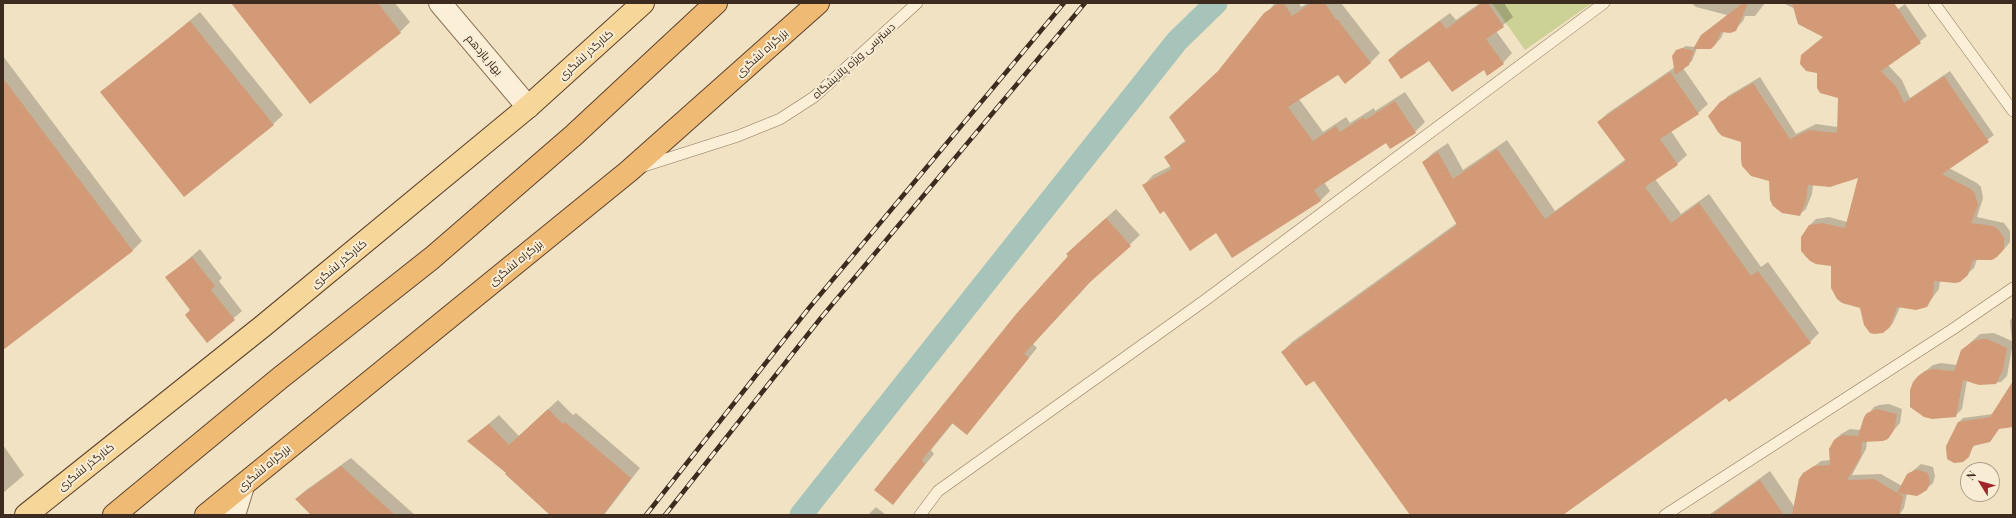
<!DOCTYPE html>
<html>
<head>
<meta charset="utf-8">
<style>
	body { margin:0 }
	#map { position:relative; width:2016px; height:518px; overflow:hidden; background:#f1e2c3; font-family:"Playfair Display",serif }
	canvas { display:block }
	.frame { position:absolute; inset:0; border:4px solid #3c2b1e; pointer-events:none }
	.north { position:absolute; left:1960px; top:462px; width:40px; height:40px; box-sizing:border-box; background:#f8ecd4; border:1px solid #ad9f8b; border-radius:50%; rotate:307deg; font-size:11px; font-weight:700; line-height:16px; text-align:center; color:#3c2b1e }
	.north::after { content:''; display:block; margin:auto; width:14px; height:18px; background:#a12429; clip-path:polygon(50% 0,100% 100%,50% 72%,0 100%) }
</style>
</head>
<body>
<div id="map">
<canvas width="2016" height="518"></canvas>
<div class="frame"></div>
<div class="north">N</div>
</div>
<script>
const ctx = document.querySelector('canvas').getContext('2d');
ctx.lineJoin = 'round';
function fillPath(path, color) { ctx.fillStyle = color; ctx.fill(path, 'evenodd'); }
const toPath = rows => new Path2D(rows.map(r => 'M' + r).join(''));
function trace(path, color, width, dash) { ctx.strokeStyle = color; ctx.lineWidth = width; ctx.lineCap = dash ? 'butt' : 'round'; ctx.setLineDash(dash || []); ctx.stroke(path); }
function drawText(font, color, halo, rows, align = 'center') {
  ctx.font = font + ' "Playfair Display",Cairo,serif'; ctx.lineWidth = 4; ctx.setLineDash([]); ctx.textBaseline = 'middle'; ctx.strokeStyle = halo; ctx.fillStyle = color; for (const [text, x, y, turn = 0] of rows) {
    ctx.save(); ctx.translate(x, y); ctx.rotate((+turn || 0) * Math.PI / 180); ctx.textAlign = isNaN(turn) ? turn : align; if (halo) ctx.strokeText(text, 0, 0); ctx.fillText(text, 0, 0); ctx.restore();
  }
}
const green = toPath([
	[1492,3,1592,3,1525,50]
]);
const shadow = toPath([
	[233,3,395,3,410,22,400,32,310,103],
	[1275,3,1299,3,1301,7,1308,3,1341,3,1380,53,1370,63,1338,74,1299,99,1323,132,1346,117,1350,123,1374,108,1375,111,1405,92,1425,122,1415,132,1387,141,1324,182,1330,191,1321,200,1233,256,1216,231,1164,210,1144,185,1153,175,1171,166,1165,157,1186,140,1220,69],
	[1480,3,1504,3,1513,17,1496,31,1512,53,1503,63,1484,69,1429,59,1389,60,1398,51,1450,13,1456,20],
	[1691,3,1765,3,1755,16,1745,16,1743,21,1733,32,1724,31,1721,38,1715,45,1697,48,1692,61,1683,68,1708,104,1698,113,1671,131,1687,155,1677,164,1655,179,1681,214,1709,194,1761,267,1768,262,1819,333,1810,342,1726,396,1561,515,1411,515,1314,379,1282,352,1292,342,1457,223,1423,162,1433,153,1448,143,1463,170,1507,140,1555,211,1626,159,1598,122,1608,113,1675,67,1677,51,1686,46,1695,47,1702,36,1727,15,1696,7],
	[1783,3,1893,3,1897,10,1905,4,1927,36,1888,65,1902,80,1910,98,1950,71,1994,135,1949,168,1977,183,1981,187,1983,198,1977,217,2004,223,2010,231,2010,242,2001,253,1977,259,1974,268,1967,274,1940,281,1939,289,1926,306,1900,307,1893,323,1887,330,1861,307,1832,265,1810,260,1805,256,1802,244,1810,225,1816,219,1829,217,1847,222,1859,177,1813,184,1812,194,1806,209,1799,215,1770,181,1742,141,1709,116,1728,96,1760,77,1796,134,1816,124,1838,127,1839,97,1824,36,1795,9],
	[200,12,283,115,273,124,102,93],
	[3,56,142,241,133,250,3,349],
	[1116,209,1140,235,1094,278,1033,344,1037,348,967,434,953,423,931,450,934,454,893,504,875,490,1069,256,1076,245],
	[200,249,222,278,219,281,242,311,207,341,191,310,167,278],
	[2013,316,2013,343,2007,376,2001,382,1979,384,1967,380,1962,409,1955,416,1919,376,1933,365,1941,363,1957,365,1969,344,1980,334,1994,333,2012,341,2010,321],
	[2013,388,2013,424,2000,427,1990,441,1975,444,1966,459,1948,458,1946,450,1959,422,1963,418,1993,414],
	[558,400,573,415,576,413,640,468,604,515,550,515,506,474,508,473,468,441,499,415,519,436],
	[1889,404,1902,409,1900,423,1887,438,1867,441,1866,449,1852,475,1881,474,1902,486,1908,475,1921,464,1933,467,1935,476,1933,483,1921,494,1907,493,1904,508,1899,515,1830,515,1804,474,1821,461,1831,460,1834,440,1841,434,1850,429,1861,430,1868,414,1874,407,1879,405],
	[3,445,24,475,3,493],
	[351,458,415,515,312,515,296,499,306,490],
	[1770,471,1800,515,1709,515,1713,512],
	[876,507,886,515,868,515]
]);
const canal = toPath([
	[801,515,1177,41,1216,3]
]);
const building = toPath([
	[231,3,378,3,401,33,310,104],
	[1279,3,1284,3,1292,16,1311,3,1325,3,1336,20,1337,19,1371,63,1345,84,1338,75,1288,107,1313,141,1336,126,1340,132,1364,117,1365,120,1395,101,1416,133,1390,149,1386,143,1314,190,1321,201,1232,258,1216,233,1190,251,1164,211,1160,214,1142,185,1172,169,1164,157,1186,142,1169,117,1218,71,1264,13],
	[1482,3,1488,3,1504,27,1486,39,1504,64,1487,76,1484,70,1452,92,1429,61,1401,79,1388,60,1440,21,1446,29],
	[1743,3,1748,3,1736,31,1730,33,1721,32,1715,45,1711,49,1693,49,1701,35],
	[1792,3,1894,3,1921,43,1881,71,1896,86,1904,103,1944,76,1989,142,1942,174,1971,189,1975,194,1978,205,1971,223,1993,226,1998,229,2004,238,2004,249,1997,257,1992,260,1973,260,1968,275,1960,282,1955,283,1934,281,1933,296,1927,307,1916,310,1897,307,1890,327,1883,333,1874,334,1870,333,1864,325,1860,308,1842,303,1837,299,1831,288,1831,266,1816,264,1810,261,1801,251,1801,237,1809,225,1822,223,1845,228,1858,178,1830,187,1808,185,1806,201,1800,216,1782,213,1773,206,1770,200,1769,181,1751,176,1742,166,1741,160,1741,142,1722,136,1718,132,1708,116,1720,102,1753,83,1790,139,1809,130,1837,133,1838,98,1820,93,1817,88,1817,73,1806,71,1800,64,1801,55,1823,37,1798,24],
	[190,21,274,125,184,197,100,92],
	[1682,48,1694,51,1689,65,1675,75,1672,56,1676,50],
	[1670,72,1699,114,1660,139,1678,165,1645,187,1671,223,1699,203,1751,276,1758,271,1811,343,1729,402,1726,398,1563,515,1410,515,1314,381,1306,386,1281,352,1457,225,1422,162,1438,152,1453,179,1497,149,1545,219,1626,161,1597,122],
	[3,78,133,251,3,350],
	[1106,218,1131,246,1089,283,1024,354,1029,358,967,435,952,423,922,460,925,464,893,505,874,490,1017,313,1068,256,1066,254],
	[192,257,215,286,211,290,235,320,207,343,185,315,190,310,165,277],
	[1980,339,1987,339,2007,348,2003,370,1996,384,1979,385,1963,380,1956,417,1932,419,1924,417,1910,407,1910,390,1913,382,1918,376,1925,371,1933,369,1954,371,1961,350,1973,341],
	[2013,381,2013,427,1999,429,1990,442,1973,446,1969,457,1963,462,1954,463,1947,459,1946,446,1958,422,1990,417],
	[548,409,563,424,565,422,631,478,603,515,550,515,505,474,506,473,467,441,489,424,509,445],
	[1877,409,1897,414,1894,430,1888,439,1883,441,1862,442,1861,456,1847,480,1874,479,1897,493,1907,474,1915,470,1919,470,1928,473,1930,482,1927,490,1917,496,1898,493,1903,496,1899,515,1792,515,1799,479,1803,473,1814,466,1830,465,1829,449,1834,440,1843,435,1858,436,1864,417,1867,413],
	[341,466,395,515,311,515,295,499],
	[1760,480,1784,515,1711,515]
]);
const service = toPath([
	[1934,3,2013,111],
	[641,167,738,136,780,119,814,97,917,3],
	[920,515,938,491,1204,301,1604,3],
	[1665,515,1953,329,2013,288]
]);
const minor = toPath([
	[440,3,528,107],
	[234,515,243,486]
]);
const primary = toPath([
	[26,515,263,326,528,107,643,3]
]);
const trunk = toPath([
	[114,515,280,378,432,258,574,135,716,3],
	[206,515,629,171,818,3]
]);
const rail = toPath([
	[646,515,809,308,1064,3],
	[665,515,820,319,1085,3]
]);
const streetNames = [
	["بزرگراه لشگری",762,53,-42],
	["بهار یازدهم",484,55,49],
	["کنارگذر لشگری",586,55,-42],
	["دسترسی ویژه پالایشگاه",854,61,-42],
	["بزرگراه لشگری",516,263,-39],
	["کنارگذر لشگری",339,264,-40],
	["کنارگذر لشگری",86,467,-39],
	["بزرگراه لشگری",264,468,-40]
];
fillPath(green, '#ccd196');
fillPath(shadow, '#0003');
trace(canal, '#a6c4ba', 23);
fillPath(building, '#d29a77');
trace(service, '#8d7358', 12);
trace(minor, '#8d7358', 24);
trace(primary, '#5b412d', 24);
trace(trunk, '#5b412d', 24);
trace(service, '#fbefd8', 11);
trace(minor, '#fbefd8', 22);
trace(primary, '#f7d699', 22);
trace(trunk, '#eeba74', 22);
trace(rail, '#3c2b1e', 4.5);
trace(rail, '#f8ecd4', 3, [9]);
drawText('11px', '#3c2b1e', '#f8ecd4', streetNames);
</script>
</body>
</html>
